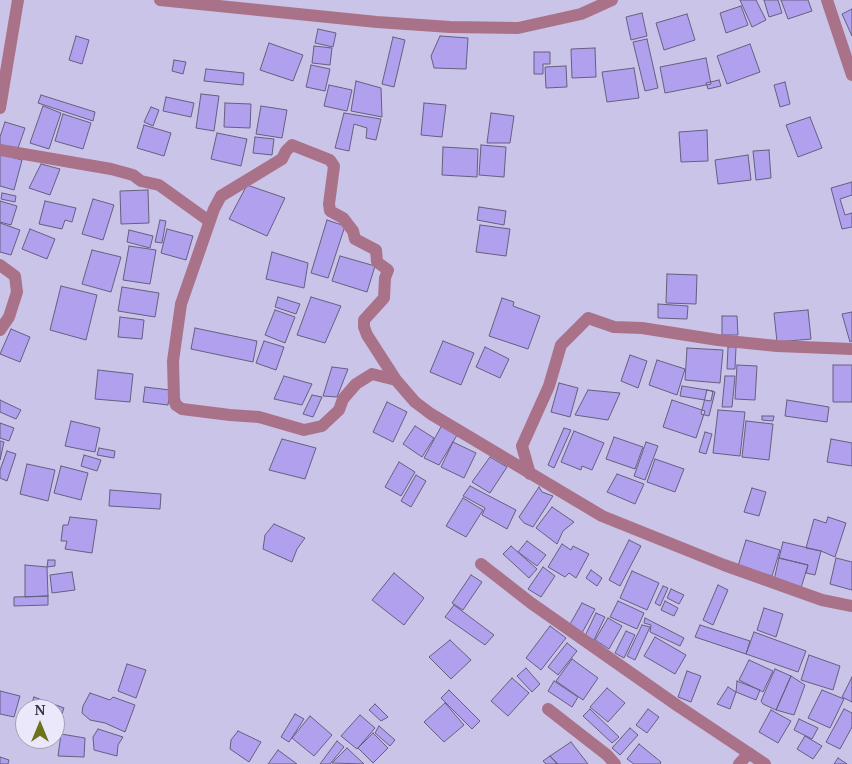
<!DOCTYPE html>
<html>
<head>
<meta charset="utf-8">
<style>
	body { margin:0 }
	#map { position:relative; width:852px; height:764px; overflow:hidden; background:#cbc4e9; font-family:"Noto Serif",serif }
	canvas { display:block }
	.north { position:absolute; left:15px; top:699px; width:50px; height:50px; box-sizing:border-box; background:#ebe8fb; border:1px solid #a3a0b1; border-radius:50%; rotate:0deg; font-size:14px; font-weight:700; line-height:20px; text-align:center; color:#363442 }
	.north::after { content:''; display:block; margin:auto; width:18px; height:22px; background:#6d731a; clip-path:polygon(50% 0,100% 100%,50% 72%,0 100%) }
</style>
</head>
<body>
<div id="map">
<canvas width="852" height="764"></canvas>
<div class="north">N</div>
</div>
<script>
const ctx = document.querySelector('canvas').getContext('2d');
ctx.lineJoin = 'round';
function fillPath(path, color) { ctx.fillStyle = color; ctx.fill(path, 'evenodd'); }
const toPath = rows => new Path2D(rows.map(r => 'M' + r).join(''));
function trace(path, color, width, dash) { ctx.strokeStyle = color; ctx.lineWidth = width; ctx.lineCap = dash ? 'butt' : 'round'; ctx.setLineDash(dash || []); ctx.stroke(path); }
const building = toPath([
	[740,0,756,0,766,20,752,27,740,0],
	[764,0,778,0,782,13,769,17,764,0],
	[781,0,808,0,812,11,788,19,781,0],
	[741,6,748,25,726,33,720,13,741,6],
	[852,9,852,36,842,14,852,9],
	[642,13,647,36,631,40,626,17,642,13],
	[687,14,695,40,664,50,656,23,687,14],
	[318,29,336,33,333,47,315,43,318,29],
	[76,36,89,40,82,64,69,60,76,36],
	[440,36,468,38,466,69,434,68,431,56,440,36],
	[393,37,405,40,394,87,382,84,393,37],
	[647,39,658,88,645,91,633,42,647,39],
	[269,43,303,55,293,81,260,70,269,43],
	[750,44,760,72,727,84,717,56,750,44],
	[314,46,332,48,330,65,312,63,314,46],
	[595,48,596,77,572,78,571,49,595,48],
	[534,52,550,52,550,64,543,64,543,74,534,74,534,52],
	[706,58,711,84,665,93,660,67,706,58],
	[174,60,186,62,183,74,172,71,174,60],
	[311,65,330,69,325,91,306,87,311,65],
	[566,66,567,87,546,88,545,67,566,66],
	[634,68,639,98,607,102,602,72,634,68],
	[206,69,244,73,243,85,204,81,206,69],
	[719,80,721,86,708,89,706,83,719,80],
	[356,81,381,88,382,117,351,111,356,81],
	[785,82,790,104,780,107,774,85,785,82],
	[329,85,352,90,347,111,324,106,329,85],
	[201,94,219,96,214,131,196,128,201,94],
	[41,95,95,112,93,121,38,103,41,95],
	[166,97,194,103,191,117,163,111,166,97],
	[225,103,251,104,250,128,224,127,225,103],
	[424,103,446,105,442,137,421,135,424,103],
	[43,106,61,113,49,149,30,143,43,106],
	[261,106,287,110,282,138,256,134,261,106],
	[151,107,159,110,153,126,144,122,151,107],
	[344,113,381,119,376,140,366,138,367,128,354,124,349,151,335,148,344,113],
	[491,113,514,116,510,143,487,143,491,113],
	[63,114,91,123,83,149,55,141,63,114],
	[810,117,822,148,798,157,786,125,810,117],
	[5,122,25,128,17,151,0,146,0,137,5,122],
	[144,125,171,133,164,156,137,148,144,125],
	[707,130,708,161,681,162,679,132,707,130],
	[217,133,247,139,241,166,211,159,217,133],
	[255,137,274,139,272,155,253,153,255,137],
	[481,145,506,147,504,177,479,175,481,145],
	[443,147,478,149,477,177,442,175,443,147],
	[769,150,771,178,756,180,753,151,769,150],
	[0,154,22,160,14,190,0,186,0,154],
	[748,155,751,180,718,184,715,160,748,155],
	[41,164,60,169,50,195,29,188,41,164],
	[852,182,852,195,840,199,845,215,852,213,852,227,842,229,831,188,852,182],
	[247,185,285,198,267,236,229,219,247,185],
	[148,190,149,223,121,224,120,191,148,190],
	[2,193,16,196,15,202,1,199,2,193],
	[93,199,114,205,103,240,82,234,93,199],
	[0,201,17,206,11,225,0,222,0,201],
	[45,201,76,208,72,222,65,220,62,229,39,224,45,201],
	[479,207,506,211,504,225,477,220,479,207],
	[160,220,166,221,162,243,155,242,160,220],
	[327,220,345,226,328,278,311,273,327,220],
	[0,223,20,230,11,255,0,252,0,223],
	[480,225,510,229,506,256,476,252,480,225],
	[30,229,55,239,47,259,22,249,30,229],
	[167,229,193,236,186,260,161,253,167,229],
	[129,230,153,236,150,248,127,242,129,230],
	[129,246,156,250,150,284,123,280,129,246],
	[92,250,121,257,111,292,82,284,92,250],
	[272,252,308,263,304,288,266,279,272,252],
	[340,256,375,266,367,292,332,281,340,256],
	[667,274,697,275,696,304,666,303,667,274],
	[61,286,97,295,86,340,50,330,61,286],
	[122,287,159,293,155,317,118,311,122,287],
	[278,297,300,304,296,314,275,307,278,297],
	[311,297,341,306,325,343,297,335,311,297],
	[502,298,514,302,513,306,540,316,528,349,489,336,502,298],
	[658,304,688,306,687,319,658,318,658,304],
	[275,310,295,317,285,343,265,335,275,310],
	[808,310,811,339,777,342,774,313,808,310],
	[852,312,852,341,850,342,842,314,852,312],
	[722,316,737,316,738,335,722,335,722,316],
	[120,317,144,320,142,339,118,337,120,317],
	[195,328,257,341,253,362,191,349,195,328],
	[11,329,30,337,20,362,0,354,11,329],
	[264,341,284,347,276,370,256,363,264,341],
	[443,341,474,353,461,385,430,372,443,341],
	[485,347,509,359,500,378,476,367,485,347],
	[728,347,736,347,735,369,727,369,728,347],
	[687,348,723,350,720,383,685,380,687,348],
	[630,355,647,361,638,388,621,381,630,355],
	[657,360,685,369,677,395,649,385,657,360],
	[737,365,757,366,755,400,735,399,737,365],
	[833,365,852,365,852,402,833,402,833,365],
	[332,367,348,369,337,397,323,396,332,367],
	[98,370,133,374,130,402,95,399,98,370],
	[284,376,312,384,302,405,274,399,284,376],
	[725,376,735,376,732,407,722,407,725,376],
	[559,383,578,388,570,417,551,412,559,383],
	[682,386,713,391,711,401,680,396,682,386],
	[145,387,170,390,168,405,143,402,145,387],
	[588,390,620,393,608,420,575,415,588,390],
	[707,390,715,392,709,416,701,414,707,390],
	[312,395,322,397,313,417,303,414,312,395],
	[0,400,21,410,16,419,0,412,0,400],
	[672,400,705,411,696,438,663,427,672,400],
	[787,400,829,407,827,422,785,416,787,400],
	[387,402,407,412,393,442,373,432,387,402],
	[718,410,745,412,740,456,713,453,718,410],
	[762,416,774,416,773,421,762,420,762,416],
	[71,421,100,428,95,452,65,446,71,421],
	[746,421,773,424,769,460,742,457,746,421],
	[0,423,14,428,9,441,0,438,0,423],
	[442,425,459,432,439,465,424,458,442,425],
	[415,426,434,438,422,457,403,444,415,426],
	[564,428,571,430,554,468,548,465,564,428],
	[574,431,604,443,592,470,582,466,581,470,561,462,574,431],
	[705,432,712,434,706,454,699,452,705,432],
	[614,437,643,447,635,469,606,459,614,437],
	[282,439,316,448,305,479,269,470,282,439],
	[831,439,852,443,852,466,827,462,831,439],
	[0,441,4,442,0,460,0,441],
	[453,442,476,453,464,478,441,467,453,442],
	[646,442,658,446,645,480,634,476,646,442],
	[99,448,115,451,114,458,97,455,99,448],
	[7,451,16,454,7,481,0,478,0,470,7,451],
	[84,455,101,460,97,471,81,466,84,455],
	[490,457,507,467,490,493,472,482,490,457],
	[655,459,684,469,675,492,647,482,655,459],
	[399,462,415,472,401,496,385,487,399,462],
	[27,464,55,470,48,501,20,494,27,464],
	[61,466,88,473,81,500,54,493,61,466],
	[617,474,644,484,635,504,607,492,617,474],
	[416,475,426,481,411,507,401,501,416,475],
	[470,486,516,510,507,529,482,515,485,508,463,496,470,486],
	[539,487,542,492,553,496,533,527,524,523,519,517,539,487],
	[752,488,766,492,759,516,744,512,752,488],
	[110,490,161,494,160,509,109,506,110,490],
	[463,498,483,510,466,537,446,526,463,498],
	[552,507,574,522,563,531,557,544,536,528,552,507],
	[70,517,97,520,92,553,65,549,67,541,61,541,63,525,68,525,70,517],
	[828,517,846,523,835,557,821,551,806,548,814,519,826,523,828,517],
	[274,524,305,538,297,549,292,562,263,549,265,535,274,524],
	[629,540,641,546,620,586,609,580,629,540],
	[746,540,780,550,772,576,738,566,746,540],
	[527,541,546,555,537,566,518,552,527,541],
	[783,542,821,551,815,575,806,573,808,565,779,558,783,542],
	[562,544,571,550,573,546,589,554,576,578,569,573,565,577,548,567,562,544],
	[511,546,537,569,529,578,503,554,511,546],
	[779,558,808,565,801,588,774,580,779,558],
	[836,558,852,562,852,590,830,584,836,558],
	[48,560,55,560,55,566,47,567,48,560],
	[25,565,47,567,48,596,25,597,25,565],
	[543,567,555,576,541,597,528,589,543,567],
	[591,570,602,578,597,586,586,578,591,570],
	[632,571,659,583,647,610,620,598,632,571],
	[72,572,75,590,52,593,50,575,72,572],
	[394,573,424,598,404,625,372,600,394,573],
	[471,575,482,582,463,610,452,603,471,575],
	[718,585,728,590,713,625,703,620,718,585],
	[663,586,668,588,660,606,655,603,663,586],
	[671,589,684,595,679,604,667,598,671,589],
	[48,596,48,605,14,606,14,597,48,596],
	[618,601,644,613,637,629,610,617,618,601],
	[665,601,678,608,674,616,661,610,665,601],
	[582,603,595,609,582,633,569,626,582,603],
	[454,605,494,635,485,645,445,617,454,605],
	[764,608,783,614,776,637,757,630,764,608],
	[596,613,605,617,594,640,585,636,596,613],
	[608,618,622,626,609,649,595,640,608,618],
	[645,618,684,638,680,646,650,632,651,625,644,623,645,618],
	[642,625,650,627,635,660,627,656,642,625],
	[700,625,750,641,746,654,695,637,700,625],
	[550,626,566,638,541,670,526,658,550,626],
	[626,631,635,635,624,658,615,653,626,631],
	[754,632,806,651,798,672,746,654,754,632],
	[655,637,686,655,675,674,644,656,655,637],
	[450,640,471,660,451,679,429,657,450,640],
	[567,643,577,651,558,675,548,667,567,643],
	[809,655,840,666,833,690,801,680,809,655],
	[572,659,598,678,583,700,556,681,572,659],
	[749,660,773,671,763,692,739,680,749,660],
	[127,664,146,670,136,698,118,691,127,664],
	[526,668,540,684,532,692,517,676,526,668],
	[775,669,791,676,776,710,763,704,761,701,775,669],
	[687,671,701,676,691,702,678,697,687,671],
	[791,676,805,685,794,715,776,710,791,676],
	[852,677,852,702,842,697,852,677],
	[512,678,529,693,508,716,491,701,512,678],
	[554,681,578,697,572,707,548,691,554,681],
	[737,681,760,690,756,700,736,692,737,681],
	[728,687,736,692,730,709,717,704,728,687],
	[607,688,625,703,608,722,590,707,607,688],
	[449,690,480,721,472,729,441,698,449,690],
	[822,690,844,699,830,728,808,718,822,690],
	[0,691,20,696,14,717,0,714,0,691],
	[90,693,110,700,113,697,135,705,125,732,105,723,90,720,82,713,83,706,90,693],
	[34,697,64,708,55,733,55,709,29,709,34,697],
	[445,703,464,725,444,742,424,722,445,703],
	[375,704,388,717,381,721,369,710,375,704],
	[590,709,619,737,612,743,583,716,590,709],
	[648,709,659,717,647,733,636,725,648,709],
	[844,709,852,713,852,727,840,749,826,742,844,709],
	[771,710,791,721,778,743,759,732,771,710],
	[295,714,304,719,289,742,281,737,295,714],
	[360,715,375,728,357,749,341,736,360,715],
	[310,716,332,735,314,756,292,738,310,716],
	[799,719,818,728,812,739,794,730,799,719],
	[379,726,395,740,390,746,375,733,379,726],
	[630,728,638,735,620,755,612,748,630,728],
	[98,729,123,737,118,745,117,756,94,750,93,737,98,729],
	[238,731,261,742,249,762,230,749,231,740,238,731],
	[373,733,388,748,373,763,358,748,373,733],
	[61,734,85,738,84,757,58,756,61,734],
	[805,736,822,746,813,759,797,749,805,736],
	[337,741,344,747,330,764,320,764,337,741],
	[571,742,588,764,558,764,550,756,571,742],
	[639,744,661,762,660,764,634,764,627,759,639,744],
	[347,748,364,764,332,763,347,748],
	[278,750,297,764,268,764,278,750],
	[550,756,557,764,546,764,543,761,550,756],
	[0,757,9,760,8,764,0,764,0,757],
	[838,758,847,764,834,764,838,758]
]);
const minor = toPath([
	[160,0,377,22,450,27,518,28,581,14,612,0],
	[827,0,852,75],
	[0,108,18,0],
	[0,150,111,169,133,175,141,181,159,185,209,221],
	[0,265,15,276,17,292,9,317,0,330],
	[396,380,372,374,356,384,343,399,339,410,322,426,304,430,259,417,230,415,182,409,176,405,174,399,173,361,181,304,214,209,221,196,282,159,286,151,292,145,330,160,334,166,329,204,330,211,343,218,353,231,355,239,376,250,377,262,388,270,385,278,384,298,364,320,364,327,367,335,396,380,415,402,431,414,602,516,724,565,822,600,852,606],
	[530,474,522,446,549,386,561,345,588,318,614,327,642,328,718,340,777,346,852,349],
	[481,564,531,603,678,706,765,764],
	[548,709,607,755,615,764],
	[739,764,749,753]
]);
fillPath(building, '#b0a0ee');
trace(building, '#655f7f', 1);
trace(minor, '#aa7289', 12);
</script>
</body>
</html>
